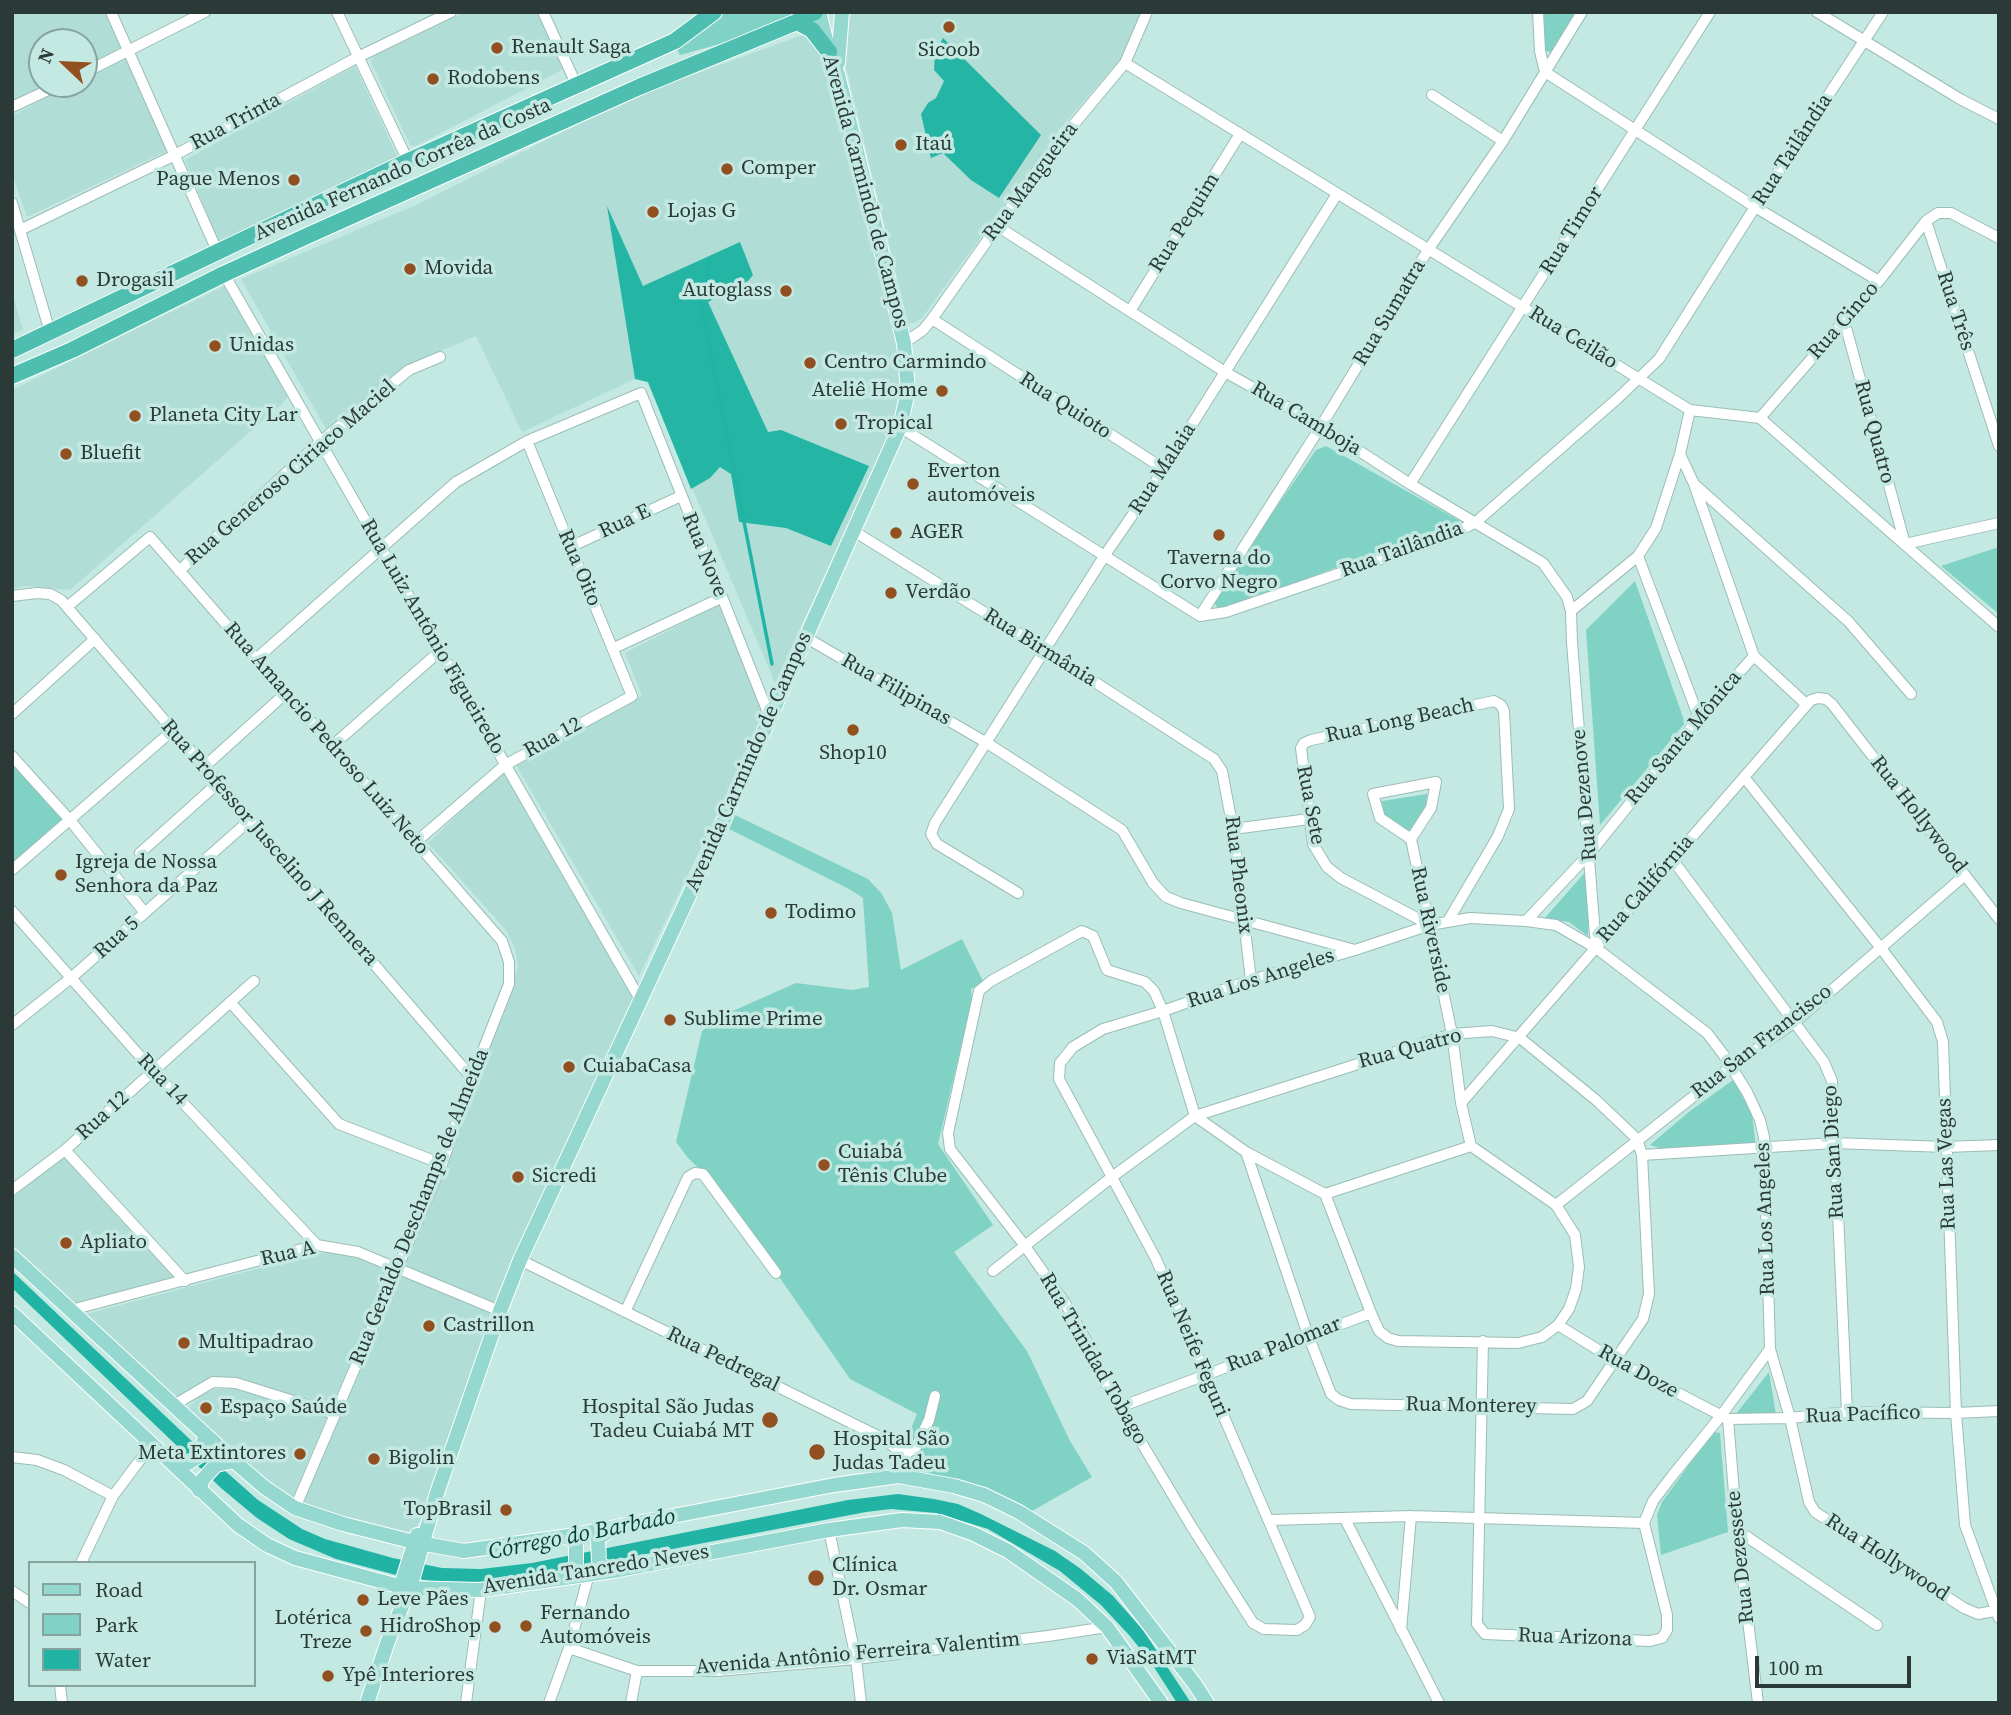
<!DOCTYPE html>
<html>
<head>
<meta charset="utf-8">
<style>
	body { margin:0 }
	#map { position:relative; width:2011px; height:1715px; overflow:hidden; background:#c4e9e2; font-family:"Source Serif 4",serif }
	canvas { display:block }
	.frame { position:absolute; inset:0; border:14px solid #2b3a37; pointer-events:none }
	.legend { position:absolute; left:28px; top:1561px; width:228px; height:126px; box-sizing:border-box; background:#c4e9e2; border:2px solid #87a39e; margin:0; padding:9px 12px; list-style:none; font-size:21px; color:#2b3a37 }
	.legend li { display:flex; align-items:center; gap:14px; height:35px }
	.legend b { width:35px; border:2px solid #87a39e }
	.north { position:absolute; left:28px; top:28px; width:70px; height:70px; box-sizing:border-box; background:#c4e9e2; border:2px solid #87a39e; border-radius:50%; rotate:293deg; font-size:19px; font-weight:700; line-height:28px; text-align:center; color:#2b3a37 }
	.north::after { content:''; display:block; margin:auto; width:24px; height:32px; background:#924f1f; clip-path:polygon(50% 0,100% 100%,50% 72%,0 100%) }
	.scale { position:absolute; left:1755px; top:1656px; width:156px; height:32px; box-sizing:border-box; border:4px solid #2b3a37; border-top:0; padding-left:9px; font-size:21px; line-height:24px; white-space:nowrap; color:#2b3a37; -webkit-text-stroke:5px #c4e9e2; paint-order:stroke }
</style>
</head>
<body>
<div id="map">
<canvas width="2011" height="1715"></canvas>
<div class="frame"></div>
<ul class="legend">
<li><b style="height:9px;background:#94d8cf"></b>Road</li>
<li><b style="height:19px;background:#80d2c5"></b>Park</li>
<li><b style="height:19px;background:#21b3a3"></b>Water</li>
</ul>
<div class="north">N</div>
<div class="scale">100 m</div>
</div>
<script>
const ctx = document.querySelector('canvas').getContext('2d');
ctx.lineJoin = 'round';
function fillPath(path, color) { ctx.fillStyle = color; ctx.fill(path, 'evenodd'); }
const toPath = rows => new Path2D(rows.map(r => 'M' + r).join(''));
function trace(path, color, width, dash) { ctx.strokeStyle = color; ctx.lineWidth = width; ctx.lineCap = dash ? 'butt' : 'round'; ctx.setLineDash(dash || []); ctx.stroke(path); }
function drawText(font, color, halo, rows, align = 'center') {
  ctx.font = font + ' "Source Serif 4",serif'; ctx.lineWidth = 7; ctx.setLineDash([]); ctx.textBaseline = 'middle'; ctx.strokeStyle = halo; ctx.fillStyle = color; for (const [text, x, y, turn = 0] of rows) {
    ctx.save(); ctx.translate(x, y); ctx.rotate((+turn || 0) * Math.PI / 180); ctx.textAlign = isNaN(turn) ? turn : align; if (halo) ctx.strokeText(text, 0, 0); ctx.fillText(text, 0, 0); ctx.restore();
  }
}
const built = toPath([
	[12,12,108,12,125,50,84,69,84,42,42,42,42,84,53,84,12,103],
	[465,12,539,12,563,66,560,71,416,146,410,145,371,62,372,57],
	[853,12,1141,12,1125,54,1058,131,922,318,914,323,908,323,842,50,846,22],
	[805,34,815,39,830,69,890,311,902,376,893,428,775,683,647,382,635,379,522,432,476,336,405,366,326,429,241,279,416,205,635,96],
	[125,56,167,151,27,217,12,173,12,116,72,84,84,84,84,78],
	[355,66,399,160,221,247,185,160],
	[224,286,289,395,283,403,70,590,26,586,12,589,12,390],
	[12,292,23,330,12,334],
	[720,604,765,715,639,976,516,765,642,696,625,653],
	[505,770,635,1000,498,1304,404,1265,511,990,518,966,515,948,505,929,428,843],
	[64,1156,177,1279,73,1306,12,1249,12,1198],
	[333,1252,364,1259,391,1273,330,1409,228,1377,210,1377,175,1399,83,1315,312,1254],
	[402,1275,495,1315,429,1505,411,1537,302,1505],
	[214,1389,236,1389,327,1417,292,1500,263,1480,186,1410,200,1396]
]);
const green = toPath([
	[726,12,812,12,745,37,680,55,676,47],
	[1543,12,1576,12,1551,52,1544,51],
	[1326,446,1460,521,1220,611,1212,600,1316,450],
	[1999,547,1999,614,1941,566],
	[1635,581,1685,723,1600,825,1586,630],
	[12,763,63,820,12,866],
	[1427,794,1426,807,1408,832,1385,819,1382,801],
	[735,815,868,879,882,894,892,913,901,970,962,939,984,983,971,989,972,1000,938,1144,993,1225,954,1252,1027,1351,1070,1441,1092,1477,1032,1511,983,1490,924,1472,909,1476,903,1448,917,1414,850,1379,714,1183,688,1158,676,1142,702,1031,717,1018,796,983,852,990,869,987,863,898,849,889,729,829],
	[1588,869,1588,936,1569,922,1544,919],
	[1733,1080,1752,1114,1756,1147,1666,1150,1650,1145,1690,1111],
	[1769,1372,1776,1415,1736,1414],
	[1713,1432,1720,1433,1728,1532,1661,1555,1657,1515,1662,1502]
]);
const forest = toPath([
	[943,38,1041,135,999,198,971,180,943,153,931,158,921,114,928,103,936,98,944,81,934,70,935,53],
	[607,206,643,286,740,242,753,275,748,281,708,302,768,432,781,430,869,466,831,546,786,528,739,522,731,474,720,467,710,478,691,489,648,382,635,379]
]);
const water = toPath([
	[12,1271,197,1446,258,1500,302,1529,325,1539,393,1558,442,1568,481,1569,532,1563,848,1500,898,1494,934,1499,958,1504,981,1514,1055,1551,1081,1569,1113,1596,1143,1630,1191,1703,1177,1703,1150,1661,1129,1635,1101,1605,1060,1571,988,1529,936,1513,891,1509,866,1512,505,1581,442,1583,396,1575,336,1559,289,1539,257,1518,221,1488,12,1288]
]);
const stream = toPath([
	[709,260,709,271,701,303,772,664]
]);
const minor = toPath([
	[111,12,218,253],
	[337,12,408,161],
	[543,12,577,86],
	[1538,12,1540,51,1545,72,1755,207,1879,281],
	[1817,12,1960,99,1999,119],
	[1125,63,1690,410,1760,418,1999,627],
	[84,73,205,12],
	[1432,95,1503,141],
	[12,107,61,84],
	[12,203,50,332],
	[997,226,1225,372,1321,426,1410,484,1543,563,1567,597,1571,611,1572,642,1596,948],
	[20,230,173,156,358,57,451,12],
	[1999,238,1951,213,1938,213,1926,221,1999,446],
	[224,274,641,1001],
	[1130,311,1240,134],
	[932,319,1164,469],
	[1844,320,1905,544,1999,523],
	[904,343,923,330,932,319,1045,159,1125,63,1147,12],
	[1760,418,1879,281,1926,221],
	[900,427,1200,616],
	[1410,484,1710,12],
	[1694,484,1849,622,1911,694],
	[852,530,1045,650,1214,759,1222,771,1233,829,1251,980],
	[570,547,681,496],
	[1638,556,1699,718],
	[179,571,320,442,409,370,440,357],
	[12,596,37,593,50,594,61,600,472,1078],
	[67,607,150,537,502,941,509,962,509,984,472,1078,442,1164,295,1508],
	[1571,611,1638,556,1656,528,1680,454,1690,410],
	[1200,616,1226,612,1449,536,1476,522,1617,399,1659,359,1755,207,1883,12],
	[1200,616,1321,426,1428,250,1503,141,1582,12],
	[805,637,987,743,1122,830,1153,883,1166,897,1181,903,1355,950],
	[614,648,721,598],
	[1754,656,1806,704],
	[256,659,456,482,527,441,641,393,769,715],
	[12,714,95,639],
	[332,746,440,651],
	[12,756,69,819,145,913],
	[204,767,286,693],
	[1744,777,1880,947,1937,1022,1943,1042,1956,1413,1965,1525,1999,1618],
	[1233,829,1309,819],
	[1411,839,1431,808,1436,782,1373,794,1380,818,1411,839,1452,1034,1461,1103,1471,1146],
	[416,842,505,765,632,696,527,441],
	[140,853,218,783],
	[1672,859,1824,1062,1832,1081,1847,1412],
	[12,870,173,730],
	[1018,893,937,844,931,834,935,823,1105,555,1164,469,1337,194],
	[12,911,153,1071,317,1245],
	[1526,921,1590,853,1699,718,1754,656,1694,484,1680,454],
	[1430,925,1341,878,1327,867,1313,844,1301,748,1304,743,1311,740,1494,701,1501,705,1504,711,1509,809,1498,836,1448,921],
	[230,1002,339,1124,442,1164],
	[12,1025,71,978,250,820],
	[1461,1103,1811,700,1818,698,1826,699,1832,704,1999,919],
	[1471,1146,1556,1205,1575,1235,1579,1267,1576,1289,1569,1309,1558,1325,1542,1337,1518,1343,1398,1341,1388,1338,1379,1331,1371,1313,1325,1194,1471,1146],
	[65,1150,185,1281],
	[1642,1155,1834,1143,1946,1147,1999,1145],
	[12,1190,65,1150,254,981],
	[1556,1205,1732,1066,1795,1022,1965,875],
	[520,1260,884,1439,902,1453,899,1476],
	[993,1271,1112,1177,1195,1116,1452,1034,1492,1031,1520,1038,1596,1100,1637,1139,1642,1155,1649,1294,1643,1319,1587,1401,1573,1409,1351,1404,1339,1400,1331,1394,1308,1335,1246,1152],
	[71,1310,317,1245,358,1252,500,1311],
	[625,1312,688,1177,695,1173,703,1174,776,1273],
	[1558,1325,1616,1361,1728,1419,1737,1530,1758,1703],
	[1483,1341,1477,1624,1485,1634,1650,1641,1662,1638,1667,1630,1667,1615,1644,1523],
	[1770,1349,1790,1418,1809,1502,1815,1512,1964,1608,1978,1614,1999,1610],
	[174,1405,213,1382,236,1383,335,1414],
	[1120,1407,1371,1313],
	[1728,1419,1790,1418,1847,1412,1956,1413,1999,1411],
	[902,1453,909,1452,916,1447,929,1420,935,1396],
	[12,1457,37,1460,64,1470,113,1496],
	[1345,1519,1439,1703],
	[1270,1520,1411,1516,1644,1523,1653,1501,1672,1476,1720,1417,1770,1349,1764,1137,1760,1120,1747,1092,1723,1054,1707,1033,1596,948,1556,925,1526,921,1470,918,1430,925,1355,950,1251,980,1163,1011,1103,1029,1073,1047,1060,1063,1059,1079,1156,1259,1310,1617,1305,1625,1297,1630,1264,1629,1253,1623,1190,1524,1104,1380,1087,1342,1065,1303,1025,1246,950,1149,948,1133,979,991,991,981,1082,931,1093,936,1107,970,1145,982,1154,991,1163,1011,1195,1116,1246,1152,1325,1194],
	[829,1530,856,1659,861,1703],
	[1737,1530,1877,1625],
	[81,1563,113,1496,152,1444],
	[12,1591,30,1603],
	[1401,1630,1411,1516],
	[569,1648,637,1671,717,1671,856,1659,1048,1636,1107,1627],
	[60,1685,62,1703],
	[466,1703,481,1590],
	[549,1703,569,1648,589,1574],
	[631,1703,637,1671]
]);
const major = toPath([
	[838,63,842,12],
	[12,1256,234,1461,264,1487,295,1508,343,1524,414,1542,464,1551,569,1536,834,1485,899,1476,954,1486,984,1495,1019,1512,1084,1553,1116,1582,1194,1683,1207,1703],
	[12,1313,238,1525,267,1545,295,1558,406,1588,481,1590,613,1571,829,1530,902,1520,940,1522,974,1534,1008,1551,1077,1599,1107,1627,1161,1703],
	[175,1466,188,1463,199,1456,206,1435],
	[199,1490,203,1479,216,1465,234,1461],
	[612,1529,598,1538,599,1564,613,1571],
	[569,1536,576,1545,576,1569,572,1577],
	[398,1595,417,1535],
	[367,1703,388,1641,411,1584,437,1493,500,1311,520,1260,724,820,900,427,908,391,904,343,838,75,829,52,819,12]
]);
const highway = toPath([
	[797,22,812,30,829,52],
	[12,350,408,161,675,41,714,12],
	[12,376,72,350,224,274,309,235,639,87,794,23,815,12]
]);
const markers = [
	[949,27,7,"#924f1f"],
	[497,48,7,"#924f1f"],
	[433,79,7,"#924f1f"],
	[901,145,7,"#924f1f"],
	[727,169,7,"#924f1f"],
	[294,180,7,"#924f1f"],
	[653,212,7,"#924f1f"],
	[410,269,7,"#924f1f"],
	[82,281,7,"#924f1f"],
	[786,291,7,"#924f1f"],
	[215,346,7,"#924f1f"],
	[810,363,7,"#924f1f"],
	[942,391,7,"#924f1f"],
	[135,416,7,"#924f1f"],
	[841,424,7,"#924f1f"],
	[66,454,7,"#924f1f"],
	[913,484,7,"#924f1f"],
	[896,533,7,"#924f1f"],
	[1219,535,7,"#924f1f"],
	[891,593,7,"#924f1f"],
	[853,730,7,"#924f1f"],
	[61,875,7,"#924f1f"],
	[771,913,7,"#924f1f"],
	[670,1020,7,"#924f1f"],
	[569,1067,7,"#924f1f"],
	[824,1165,7,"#924f1f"],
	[518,1177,7,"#924f1f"],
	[66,1243,7,"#924f1f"],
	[429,1326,7,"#924f1f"],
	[184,1343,7,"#924f1f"],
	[206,1408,7,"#924f1f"],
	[770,1420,9,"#924f1f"],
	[817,1452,9,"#924f1f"],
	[300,1454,7,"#924f1f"],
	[374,1459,7,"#924f1f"],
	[506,1510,7,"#924f1f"],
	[816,1578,9,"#924f1f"],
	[363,1600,7,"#924f1f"],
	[526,1626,7,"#924f1f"],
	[495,1627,7,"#924f1f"],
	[366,1631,7,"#924f1f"],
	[1092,1659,7,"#924f1f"],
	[328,1676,7,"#924f1f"]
];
const poiNames = [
	["Renault Saga",511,48],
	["Sicoob",949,51,"center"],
	["Rodobens",447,79],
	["Itaú",915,145],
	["Comper",741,169],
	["Pague Menos",280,180,"right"],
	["Lojas G",667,212],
	["Movida",424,269],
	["Drogasil",96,281],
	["Autoglass",772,291,"right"],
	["Unidas",229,346],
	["Centro Carmindo",824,363],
	["Ateliê Home",928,391,"right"],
	["Planeta City Lar",149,416],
	["Tropical",855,424],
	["Bluefit",80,454],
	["Everton",927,472],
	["automóveis",927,496],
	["AGER",910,533],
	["Taverna do",1219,559,"center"],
	["Corvo Negro",1219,583,"center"],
	["Verdão",905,593],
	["Shop10",853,754,"center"],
	["Igreja de Nossa",75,863],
	["Senhora da Paz",75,887],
	["Todimo",785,913],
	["Sublime Prime",684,1020],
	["CuiabaCasa",583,1067],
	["Cuiabá",838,1153],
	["Tênis Clube",838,1177],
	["Sicredi",532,1177],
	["Apliato",80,1243],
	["Castrillon",443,1326],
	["Multipadrao",198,1343],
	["Espaço Saúde",220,1408],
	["Hospital São Judas",754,1408,"right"],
	["Tadeu Cuiabá MT",754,1432,"right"],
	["Hospital São",833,1440],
	["Judas Tadeu",833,1464],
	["Meta Extintores",286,1454,"right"],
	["Bigolin",388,1459],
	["TopBrasil",492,1510,"right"],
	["Clínica",832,1566],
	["Dr. Osmar",832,1590],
	["Leve Pães",377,1600],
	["Fernando",540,1614],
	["Automóveis",540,1638],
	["Lotérica",352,1619,"right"],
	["Treze",352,1643,"right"],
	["HidroShop",481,1627,"right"],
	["ViaSatMT",1106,1659],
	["Ypê Interiores",342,1676]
];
const streetNames = [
	["Rua Trinta",236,122,-28],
	["Rua Tailândia",1793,150,-57],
	["Avenida Fernando Corrêa da Costa",403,170,-24],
	["Rua Mangueira",1031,182,-53],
	["Avenida Carmindo de Campos",865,192,75],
	["Rua Pequim",1185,223,-58],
	["Rua Timor",1572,231,-58],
	["Rua Três",1955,311,72],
	["Rua Sumatra",1390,313,-59],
	["Rua Cinco",1844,321,-49],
	["Rua Ceilão",1573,338,32],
	["Rua Quioto",1065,406,33],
	["Rua Camboja",1306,419,31],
	["Rua Quatro",1874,432,75],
	["Rua Malaia",1163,469,-57],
	["Rua Generoso Ciriaco Maciel",291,473,-41],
	["Rua E",625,522,-25],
	["Rua Tailândia",1402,550,-20],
	["Rua Nove",704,555,68],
	["Rua Oito",579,568,67],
	["Rua Luiz Antônio Figueiredo",432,637,60],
	["Rua Birmânia",1040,648,32],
	["Rua Filipinas",896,690,30],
	["Rua Long Beach",1400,721,-12],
	["Rua 12",553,738,-29],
	["Rua Santa Mônica",1684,738,-50],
	["Rua Amancio Pedroso Luiz Neto",326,739,49],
	["Avenida Carmindo de Campos",749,762,-66],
	["Rua Dezenove",1585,795,-95],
	["Rua Sete",1310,805,79],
	["Rua Hollywood",1918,815,52],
	["Rua Professor Juscelino J Rennera",269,843,49],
	["Rua Pheonix",1238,875,83],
	["Rua Califórnia",1646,889,-49],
	["Rua Riverside",1430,930,78],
	["Rua 5",117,938,-42],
	["Rua Los Angeles",1261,979,-18],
	["Rua San Francisco",1762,1042,-38],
	["Rua Quatro",1410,1049,-15],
	["Rua 14",162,1080,47],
	["Rua 12",103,1116,-42],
	["Rua San Diego",1834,1152,-93],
	["Rua Las Vegas",1947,1164,-92],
	["Rua Geraldo Deschamps de Almeida",420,1207,-68],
	["Rua Los Angeles",1766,1219,-92],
	["Rua A",288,1254,-13],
	["Rua Neife Feguri",1192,1344,67],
	["Rua Palomar",1284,1345,-21],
	["Rua Trinidad Tobago",1093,1359,60],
	["Rua Pedregal",723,1360,26],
	["Rua Doze",1638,1372,29],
	["Rua Monterey",1471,1406,1],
	["Rua Pacífico",1863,1415,-2],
	["Rua Dezessete",1741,1557,-96],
	["Rua Hollywood",1887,1558,33],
	["Avenida Tancredo Neves",596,1570,-9],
	["Rua Arizona",1575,1638,2],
	["Avenida Antônio Ferreira Valentim",858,1654,-5]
];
const waterNames = [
	["Córrego do Barbado",582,1535,-11]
];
fillPath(built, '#b0ded6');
fillPath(green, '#80d2c5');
fillPath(forest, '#25b5a5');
fillPath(water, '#21b3a3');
trace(stream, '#21b3a3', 3.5);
trace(minor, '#9abdb7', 12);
trace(major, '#fff', 16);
trace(highway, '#fff', 18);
trace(minor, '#fff', 10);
trace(major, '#94d8cf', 14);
trace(highway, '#4dbeaf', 16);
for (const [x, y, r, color] of markers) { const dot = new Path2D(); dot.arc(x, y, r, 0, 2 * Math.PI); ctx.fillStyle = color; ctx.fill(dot); trace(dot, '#c4e9e2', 2.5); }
drawText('21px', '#2b3a37', '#c4e9e2', poiNames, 'left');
drawText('21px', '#2b3a37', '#c4e9e2', streetNames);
drawText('italic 23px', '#003d36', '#c4e9e2', waterNames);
</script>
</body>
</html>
